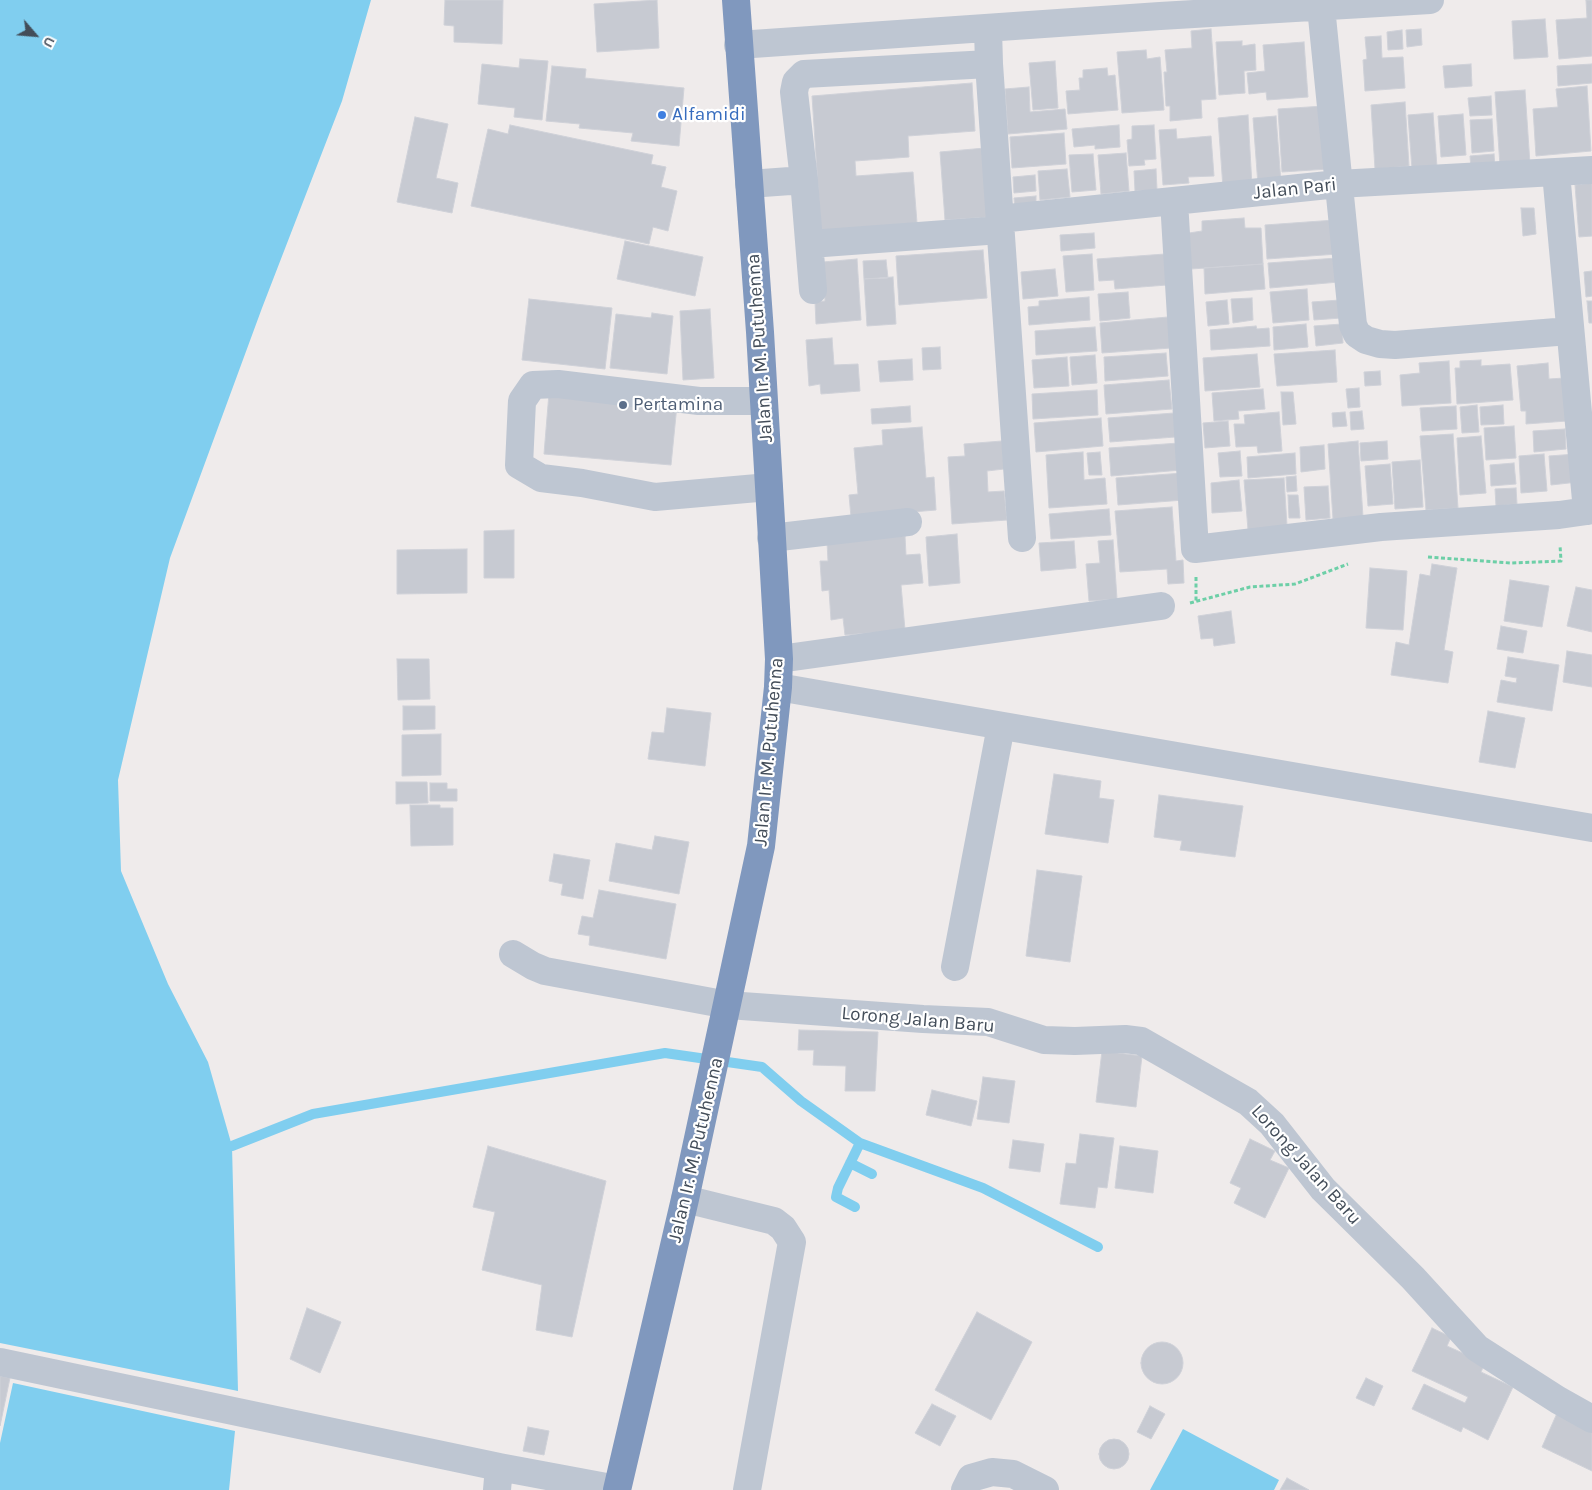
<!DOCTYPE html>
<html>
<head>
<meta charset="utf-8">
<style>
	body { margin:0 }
	#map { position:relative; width:1592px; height:1490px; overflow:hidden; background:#efebeb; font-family:Karla,sans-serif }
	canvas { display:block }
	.north { position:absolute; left:10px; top:10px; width:50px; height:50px; -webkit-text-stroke:4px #fff; paint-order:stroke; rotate:117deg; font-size:14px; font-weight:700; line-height:20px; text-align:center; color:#434d59 }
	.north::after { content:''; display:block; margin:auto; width:18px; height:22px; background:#434d59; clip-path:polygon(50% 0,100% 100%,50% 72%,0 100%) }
</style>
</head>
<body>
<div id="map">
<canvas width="1592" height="1490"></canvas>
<div class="north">U</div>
</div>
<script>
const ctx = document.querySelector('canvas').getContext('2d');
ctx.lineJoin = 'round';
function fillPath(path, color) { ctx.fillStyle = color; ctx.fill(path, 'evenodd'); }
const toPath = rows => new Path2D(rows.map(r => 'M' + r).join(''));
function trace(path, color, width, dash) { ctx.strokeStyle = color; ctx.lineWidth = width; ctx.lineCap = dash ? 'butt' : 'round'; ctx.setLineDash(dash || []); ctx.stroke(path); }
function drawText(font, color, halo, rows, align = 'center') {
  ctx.font = font + ' Karla,sans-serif'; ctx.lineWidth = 4.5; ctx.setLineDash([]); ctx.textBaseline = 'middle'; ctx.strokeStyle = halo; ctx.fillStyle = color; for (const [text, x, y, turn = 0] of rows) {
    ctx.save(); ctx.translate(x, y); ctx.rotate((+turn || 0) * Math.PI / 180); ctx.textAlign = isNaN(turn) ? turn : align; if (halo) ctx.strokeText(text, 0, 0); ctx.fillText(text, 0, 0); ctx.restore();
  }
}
const water = toPath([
	[0,0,371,0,342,101,262,308,170,558,118,780,121,871,168,984,208,1062,232,1146,238,1391,0,1343],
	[13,1383,235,1431,229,1490,0,1490,0,1443],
	[1183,1429,1279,1480,1274,1490,1150,1490]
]);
const stream = toPath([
	[232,1146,313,1114,665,1053,762,1067,801,1101,860,1143,983,1188,1098,1247],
	[850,1163,872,1174],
	[855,1207,836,1197,838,1188,860,1143]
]);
const building = toPath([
	[445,0,503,0,502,44,454,42,454,26,444,25,445,0],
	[657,0,659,48,597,52,594,4,657,0],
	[1586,0,1592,0,1592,56,1559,59,1556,20,1587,18,1586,0],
	[1545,19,1548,57,1514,59,1512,21,1545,19],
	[1211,29,1216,99,1201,100,1202,118,1170,121,1170,106,1166,106,1164,72,1167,72,1165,50,1192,48,1191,31,1211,29],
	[1421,29,1422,45,1407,47,1406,30,1421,29],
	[1402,30,1403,49,1388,50,1387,32,1402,30],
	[1381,36,1382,58,1403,57,1405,88,1365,91,1363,60,1367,59,1365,37,1381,36],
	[1242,41,1242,46,1255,44,1256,70,1244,71,1245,93,1219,95,1216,42,1242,41],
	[1304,42,1308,97,1267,100,1266,92,1249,94,1247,73,1265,71,1263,45,1304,42],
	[1146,50,1147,59,1160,57,1164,110,1122,113,1117,52,1146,50],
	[520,59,548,61,542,120,514,117,515,108,478,104,482,64,519,68,520,59],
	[1055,61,1058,108,1033,110,1029,63,1055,61],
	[1471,64,1472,86,1445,88,1443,66,1471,64],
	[1592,64,1592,83,1558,86,1557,66,1592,64],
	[552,66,586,69,585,78,684,88,679,146,631,141,633,133,579,128,580,124,546,121,552,66],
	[1107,68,1108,76,1115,75,1118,110,1068,114,1066,91,1080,90,1079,78,1083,78,1083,70,1107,68],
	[972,83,975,131,908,136,909,157,855,161,856,176,913,172,917,223,821,231,812,96,972,83],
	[1587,86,1591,151,1536,156,1533,109,1558,107,1556,89,1587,86],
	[1029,87,1030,112,1065,109,1067,129,1008,134,1005,89,1029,87],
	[1525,90,1530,164,1500,166,1495,92,1525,90],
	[1491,96,1492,115,1470,116,1468,98,1491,96],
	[1405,102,1409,166,1375,169,1371,105,1405,102],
	[1324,106,1328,169,1282,172,1278,109,1324,106],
	[1433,113,1437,167,1412,169,1408,115,1433,113],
	[1463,114,1466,155,1441,157,1438,116,1463,114],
	[1248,115,1252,186,1223,188,1218,118,1248,115],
	[1276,116,1281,183,1258,185,1253,118,1276,116],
	[415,117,448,124,436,178,458,183,452,213,397,202,415,117],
	[1492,119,1494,151,1472,153,1470,120,1492,119],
	[510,125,653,155,651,164,666,167,661,187,677,191,668,231,653,227,649,244,471,206,488,129,508,134,510,125],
	[1119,125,1120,147,1095,149,1095,145,1074,147,1072,129,1119,125],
	[1154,125,1156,159,1144,160,1145,165,1129,166,1127,140,1132,139,1132,126,1154,125],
	[1176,129,1177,139,1211,136,1214,176,1188,177,1189,183,1163,185,1159,130,1176,129],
	[1064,133,1066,164,1012,168,1010,137,1064,133],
	[985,148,989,217,945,220,940,152,985,148],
	[1126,153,1129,191,1101,194,1098,155,1126,153],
	[1093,154,1096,190,1072,192,1069,155,1093,154],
	[1494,154,1495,167,1471,169,1470,156,1494,154],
	[1067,169,1070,197,1040,200,1038,171,1067,169],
	[1156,169,1157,190,1135,191,1134,171,1156,169],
	[1035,175,1036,191,1014,193,1013,177,1035,175],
	[1592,183,1592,236,1579,237,1575,185,1592,183],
	[1036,196,1036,208,1015,209,1014,198,1036,196],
	[1521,208,1534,208,1536,234,1523,236,1521,208],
	[1244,218,1245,228,1261,228,1263,264,1191,269,1189,233,1202,231,1202,221,1244,218],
	[1335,220,1338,254,1267,259,1265,225,1335,220],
	[1094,233,1095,248,1061,251,1060,235,1094,233],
	[625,241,703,257,695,296,617,279,625,241],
	[983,250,987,298,899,305,896,256,983,250],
	[1092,254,1094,290,1066,292,1063,256,1092,254],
	[1165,254,1167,285,1115,289,1114,280,1099,281,1097,259,1165,254],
	[1337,258,1339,282,1270,288,1268,263,1337,258],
	[857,259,861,320,816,324,815,302,825,301,823,262,857,259],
	[886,260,888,278,864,279,863,261,886,260],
	[1263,264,1265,289,1205,294,1204,268,1263,264],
	[1055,269,1058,296,1023,299,1021,272,1055,269],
	[1592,271,1592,296,1586,297,1584,272,1592,271],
	[893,277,896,324,867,326,864,279,893,277],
	[1307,289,1309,320,1273,323,1270,292,1307,289],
	[1128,292,1130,318,1100,321,1098,294,1128,292],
	[1089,297,1090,320,1029,325,1028,307,1039,306,1039,301,1089,297],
	[1252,298,1253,320,1233,323,1231,299,1252,298],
	[529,299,612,308,605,369,522,360,529,299],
	[1227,300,1229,324,1208,326,1206,302,1227,300],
	[1340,300,1341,318,1314,320,1312,302,1340,300],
	[1587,301,1592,301,1592,323,1589,323,1587,301],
	[710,309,714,378,683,380,680,311,710,309],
	[652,313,673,316,667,374,610,368,616,314,651,318,652,313],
	[1168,317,1171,348,1102,353,1100,323,1168,317],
	[1306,324,1308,347,1274,350,1273,327,1306,324],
	[1342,324,1343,343,1316,346,1314,326,1342,324],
	[1256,326,1257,329,1269,328,1270,346,1211,350,1210,330,1256,326],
	[1095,327,1097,351,1036,355,1035,331,1095,327],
	[832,338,834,365,858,364,860,391,821,394,820,384,809,386,806,340,832,338],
	[940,347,941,369,923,370,922,348,940,347],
	[1335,350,1337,382,1277,386,1274,354,1335,350],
	[1166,353,1168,376,1105,381,1104,357,1166,353],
	[1257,354,1260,387,1205,391,1203,358,1257,354],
	[1095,355,1097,383,1072,385,1070,357,1095,355],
	[1067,357,1069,386,1034,388,1032,360,1067,357],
	[912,359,913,380,880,382,878,361,912,359],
	[1481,360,1481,366,1510,364,1513,400,1457,404,1455,368,1460,368,1460,361,1481,360],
	[1449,361,1451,403,1402,406,1400,375,1420,373,1419,363,1449,361],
	[1548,363,1549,379,1564,378,1567,421,1526,424,1526,411,1521,411,1517,366,1548,363],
	[1380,371,1381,385,1365,386,1364,372,1380,371],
	[1169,380,1172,409,1106,414,1104,385,1169,380],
	[1359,388,1360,407,1348,408,1346,389,1359,388],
	[1263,389,1265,409,1238,411,1239,419,1214,421,1212,393,1263,389],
	[1097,390,1098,415,1033,419,1032,394,1097,390],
	[1281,392,1293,392,1296,424,1283,425,1281,392],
	[549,393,677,405,671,465,544,454,549,393],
	[1477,405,1479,432,1462,433,1460,407,1477,405],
	[1503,405,1504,424,1481,425,1480,407,1503,405],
	[910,406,911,422,872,424,871,409,910,406],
	[1456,406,1457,429,1422,431,1420,408,1456,406],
	[1362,411,1364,429,1351,430,1350,412,1362,411],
	[1279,412,1282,451,1258,453,1257,446,1236,447,1234,424,1245,424,1244,415,1279,412],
	[1345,412,1347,426,1333,427,1332,413,1345,412],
	[1174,413,1175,437,1110,442,1108,418,1174,413],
	[1101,418,1103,446,1036,452,1034,423,1101,418],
	[1228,421,1230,446,1205,448,1203,423,1228,421],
	[1514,426,1516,458,1486,460,1484,428,1514,426],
	[922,427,926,478,934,477,936,510,851,517,849,495,858,494,854,448,883,445,882,430,922,427],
	[1565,429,1566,449,1534,452,1533,431,1565,429],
	[1453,434,1458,508,1426,510,1420,436,1453,434],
	[1481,436,1486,493,1460,495,1457,438,1481,436],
	[1002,441,1004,469,987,471,988,492,1004,491,1007,520,952,524,948,457,965,456,964,444,1002,441],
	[1358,441,1363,517,1333,519,1328,444,1358,441],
	[1387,441,1388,459,1361,461,1360,443,1387,441],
	[1179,443,1181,470,1111,476,1109,448,1179,443],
	[1324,445,1325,469,1301,472,1300,447,1324,445],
	[1240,451,1242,476,1220,477,1218,453,1240,451],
	[1083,452,1084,480,1105,478,1107,504,1049,508,1046,455,1083,452],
	[1100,452,1102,475,1089,475,1087,453,1100,452],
	[1295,453,1296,474,1248,478,1247,457,1295,453],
	[1544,454,1547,491,1521,493,1519,456,1544,454],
	[1576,454,1578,482,1551,485,1549,456,1576,454],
	[1420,460,1423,507,1395,509,1392,462,1420,460],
	[1514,463,1516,484,1491,486,1490,465,1514,463],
	[1390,464,1393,504,1368,506,1365,466,1390,464],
	[1183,473,1184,500,1118,505,1116,478,1183,473],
	[1296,476,1297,491,1287,492,1286,477,1296,476],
	[1284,478,1287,526,1248,530,1244,480,1284,478],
	[1239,480,1242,511,1212,513,1211,483,1239,480],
	[1328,486,1330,518,1306,520,1304,487,1328,486],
	[1516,488,1517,504,1496,506,1495,489,1516,488],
	[1288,495,1298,495,1300,518,1289,518,1288,495],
	[1172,507,1176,561,1183,560,1184,583,1168,584,1167,569,1120,572,1115,511,1172,507],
	[1109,509,1111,535,1051,539,1049,514,1109,509],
	[514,530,514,578,484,578,484,531,514,530],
	[957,534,960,583,929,586,926,537,957,534],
	[905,536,906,555,920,554,923,583,901,585,905,630,845,635,843,618,831,620,829,590,822,591,820,561,828,561,827,542,905,536],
	[1113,540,1117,599,1089,601,1086,564,1100,563,1098,541,1113,540],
	[1074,541,1076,568,1041,571,1039,543,1074,541],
	[467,549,467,593,397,594,397,550,467,549],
	[1432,564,1457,568,1444,650,1453,652,1448,683,1391,675,1396,642,1409,645,1420,574,1430,576,1432,564],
	[1370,568,1407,571,1403,630,1366,628,1370,568],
	[1510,580,1549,586,1542,627,1504,621,1510,580],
	[1576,587,1592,590,1592,632,1567,626,1576,587],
	[1231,611,1235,643,1214,646,1213,638,1201,639,1198,616,1231,611],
	[1501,626,1527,631,1523,653,1497,649,1501,626],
	[1567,651,1592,655,1592,687,1563,682,1567,651],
	[1508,657,1559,665,1552,711,1497,702,1501,680,1516,683,1517,678,1505,676,1508,657],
	[397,659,429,659,430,699,398,700,397,659],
	[403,706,435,706,435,729,403,730,403,706],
	[667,708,711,713,705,766,648,759,652,732,664,733,667,708],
	[1488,711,1525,718,1515,768,1479,762,1488,711],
	[441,734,441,775,402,776,402,735,441,734],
	[1054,774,1101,781,1099,798,1114,800,1108,843,1045,834,1054,774],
	[396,782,427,782,428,803,396,804,396,782],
	[430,783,447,783,447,789,457,789,457,801,430,801,430,783],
	[1159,795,1243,806,1235,857,1180,850,1182,841,1154,837,1159,795],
	[410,805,440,805,440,808,453,808,453,845,411,846,410,805],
	[655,836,689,842,679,894,609,881,616,843,652,850,655,836],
	[554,854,590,860,583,899,561,895,563,884,549,881,554,854],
	[1037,870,1082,876,1070,962,1026,956,1037,870],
	[599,890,676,904,666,959,589,945,590,936,578,934,582,916,593,918,599,890],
	[799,1030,878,1032,875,1091,845,1091,846,1066,813,1065,814,1050,798,1050,799,1030],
	[1102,1051,1142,1056,1136,1107,1096,1102,1102,1051],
	[983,1077,1015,1081,1009,1123,977,1119,983,1077],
	[932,1090,977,1101,971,1126,926,1115,932,1090],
	[1080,1134,1114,1138,1107,1188,1098,1187,1095,1208,1060,1204,1066,1163,1076,1164,1080,1134],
	[1250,1139,1275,1151,1270,1160,1289,1168,1265,1218,1234,1203,1241,1188,1230,1183,1250,1139],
	[1013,1140,1044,1144,1040,1172,1009,1168,1013,1140],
	[488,1146,606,1181,572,1337,536,1330,542,1285,482,1270,495,1212,473,1207,488,1146],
	[1120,1146,1158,1151,1153,1193,1115,1188,1120,1146],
	[307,1308,341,1322,320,1373,290,1359,307,1308],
	[977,1312,1032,1342,991,1420,935,1390,977,1312],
	[1432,1328,1451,1337,1447,1346,1485,1363,1481,1372,1513,1387,1488,1440,1463,1427,1461,1432,1412,1409,1424,1384,1465,1403,1468,1397,1412,1371,1432,1328],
	'1141 1363a21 21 0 1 1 42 0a21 21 0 1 1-42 0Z',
	[0,1376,10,1378,0,1426,0,1376],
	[1366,1378,1383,1386,1374,1406,1356,1398,1366,1378],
	[932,1404,956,1416,940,1446,915,1433,932,1404],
	[1150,1406,1165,1414,1151,1439,1137,1432,1150,1406],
	[1558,1411,1592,1427,1592,1471,1542,1447,1558,1411],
	[528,1427,549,1431,544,1455,523,1451,528,1427],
	'1099 1454a15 15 0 1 1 30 0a15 15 0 1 1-30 0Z',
	[1287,1478,1309,1490,1280,1490,1287,1478]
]);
const path = toPath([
	[1428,557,1511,563,1561,561,1560,545],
	[1196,577,1196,602],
	[1190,603,1250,587,1295,584,1348,564]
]);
const minor = toPath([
	[1321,7,1353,325,1357,334,1366,340,1380,344,1395,345,1569,331],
	[988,29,989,64,1022,538],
	[738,45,1160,16,1430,0],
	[1556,173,1587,511,1592,510],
	[749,184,804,180],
	[1174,201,1195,549,1381,527,1559,515,1587,511],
	[999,219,1338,184,1592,170],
	[810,244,1000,230],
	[813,290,804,180,794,92,796,82,804,74,989,64],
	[763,401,699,401,558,384,533,385,522,401,519,465,541,478,582,483,655,497,769,487],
	[771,538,908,522],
	[779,659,1161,606],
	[778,687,1592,828],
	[513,954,533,966,545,971,728,1005,923,1019,988,1022,1044,1040,1075,1041,1125,1039,1141,1041,1248,1102,1272,1124,1323,1189,1413,1278,1477,1348,1558,1400,1592,1419],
	[955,967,1001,726],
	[685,1199,774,1221,783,1228,792,1242,747,1490],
	[0,1362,499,1467,497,1490],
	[499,1467,617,1489],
	[965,1490,971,1478,992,1472,1013,1474,1045,1490]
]);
const highway = toPath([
	[617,1490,685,1199,761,846,778,687,779,659,760,332,736,0]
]);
const markers = [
	[662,115,5,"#3f7fe0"],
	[623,405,5,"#5c6f8a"]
];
const shopNames = [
	["Alfamidi",672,115]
];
const streetNames = [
	["Jalan Pari",1295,189,-6],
	["Jalan Ir. M. Putuhenna",760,348,-94],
	["Jalan Ir. M. Putuhenna",769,752,-85],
	["Lorong Jalan Baru",918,1020,5],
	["Jalan Ir. M. Putuhenna",696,1150,-77],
	["Lorong Jalan Baru",1306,1165,48]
];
const serviceNames = [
	["Pertamina",633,405]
];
fillPath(water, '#80ceef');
trace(stream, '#80ceef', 10);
fillPath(building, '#c7cad2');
trace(building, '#cfd1d8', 1);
trace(path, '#6dcfa7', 3, [4, 2.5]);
trace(minor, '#bec6d2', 28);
trace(highway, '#8098be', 28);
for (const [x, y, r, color] of markers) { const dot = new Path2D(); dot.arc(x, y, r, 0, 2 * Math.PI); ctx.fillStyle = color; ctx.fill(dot); trace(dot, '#fff', 2); }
drawText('19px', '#366cbe', '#fff', shopNames, 'left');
drawText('19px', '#434d59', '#fff', streetNames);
drawText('19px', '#4e5e75', '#fff', serviceNames, 'left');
</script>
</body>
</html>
